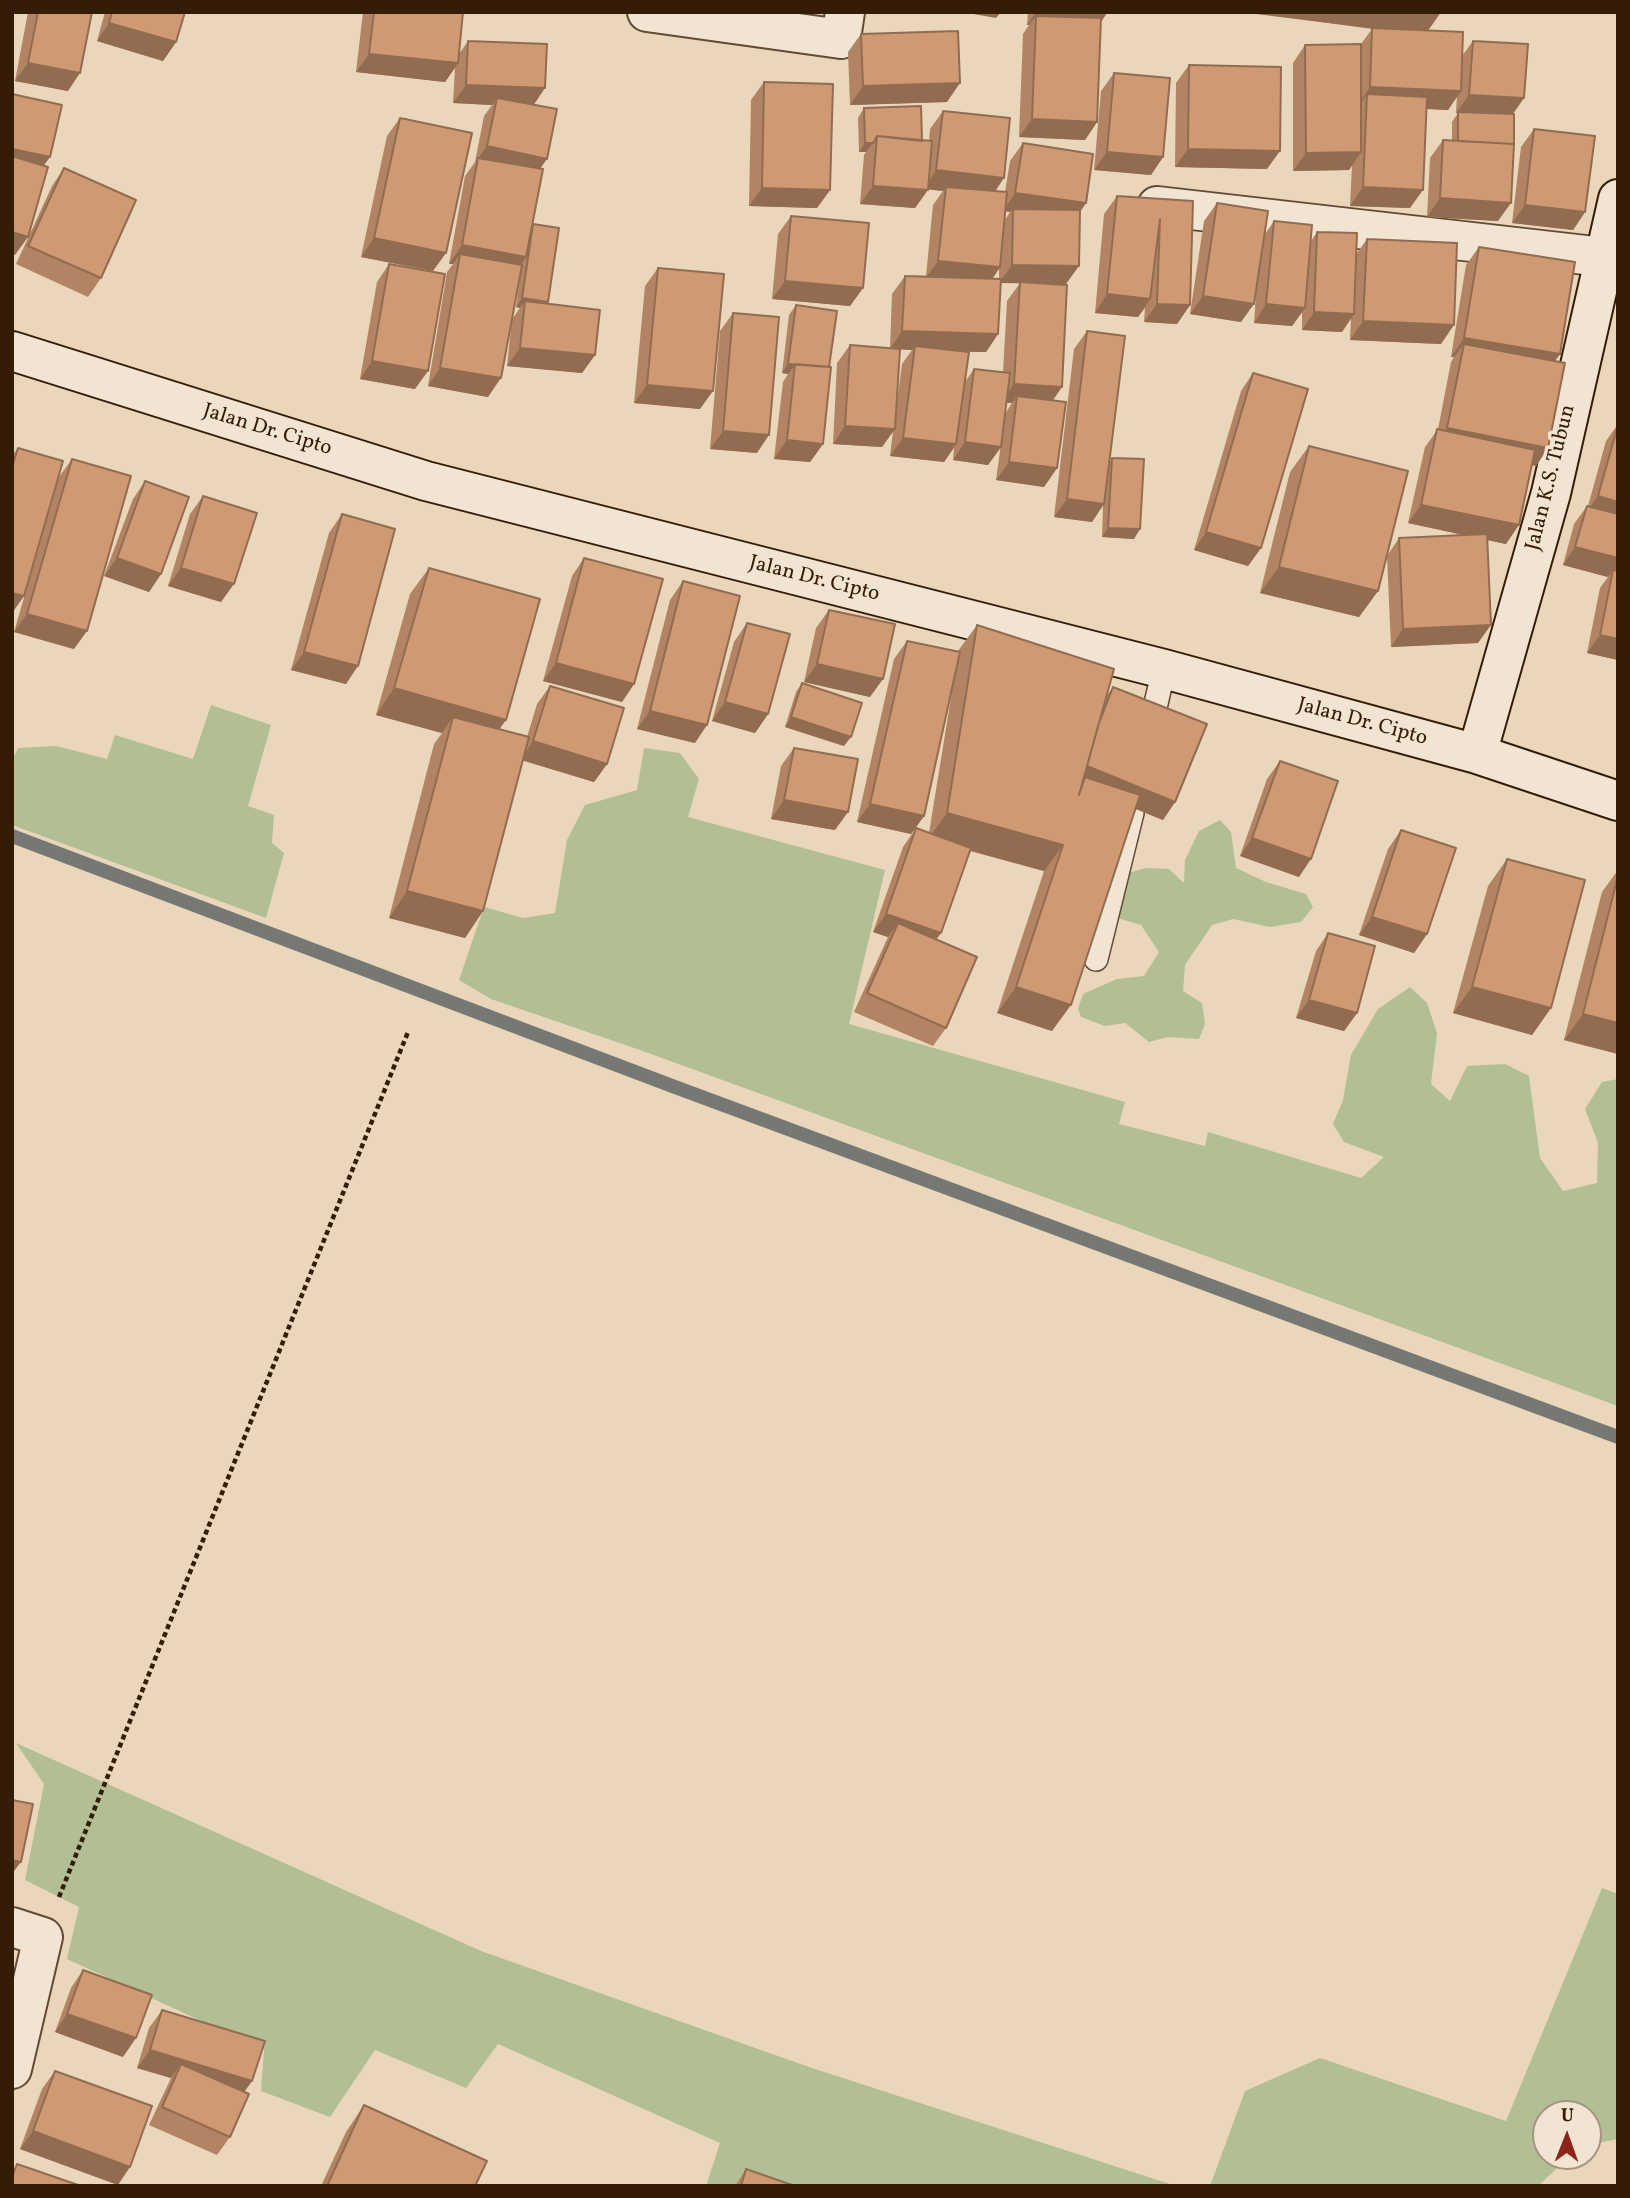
<!DOCTYPE html>
<html>
<head>
<meta charset="utf-8">
<style>
	body { margin:0 }
	#map { position:relative; width:1630px; height:2198px; overflow:hidden; background:#ead6ba; font-family:Vollkorn,serif }
	canvas { display:block }
	.frame { position:absolute; inset:0; border:14px solid #351c06; pointer-events:none }
	.north { position:absolute; left:1532px; top:2100px; width:70px; height:70px; box-sizing:border-box; background:#f1e4d2; border:2px solid #a69480; border-radius:50%; rotate:1deg; font-size:19px; font-weight:700; line-height:28px; text-align:center; color:#351c06 }
	.north::after { content:''; display:block; margin:auto; width:24px; height:32px; background:#8f2418; clip-path:polygon(50% 0,100% 100%,50% 72%,0 100%) }
</style>
</head>
<body>
<div id="map">
<canvas width="1630" height="2198"></canvas>
<div class="frame"></div>
<div class="north">U</div>
</div>
<script>
const ctx = document.querySelector('canvas').getContext('2d');
ctx.lineJoin = 'round';
function fillPath(path, color) { ctx.fillStyle = color; ctx.fill(path, 'evenodd'); }
const toPath = rows => new Path2D(rows.map(r => 'M' + r).join(''));
function trace(path, color, width, dash) { ctx.strokeStyle = color; ctx.lineWidth = width; ctx.lineCap = dash ? 'butt' : 'round'; ctx.setLineDash(dash || []); ctx.stroke(path); }
function drawText(font, color, halo, rows, align = 'center') {
  ctx.font = font + ' Vollkorn,serif'; ctx.lineWidth = 7; ctx.setLineDash([]); ctx.textBaseline = 'middle'; ctx.strokeStyle = halo; ctx.fillStyle = color; for (const [text, x, y, turn = 0] of rows) {
    ctx.save(); ctx.translate(x, y); ctx.rotate((+turn || 0) * Math.PI / 180); ctx.textAlign = isNaN(turn) ? turn : align; if (halo) ctx.strokeText(text, 0, 0); ctx.fillText(text, 0, 0); ctx.restore();
  }
}
const green = toPath([
	[211,705,271,725,248,806,274,815,272,843,284,853,266,918,12,825,12,761,18,748,56,746,107,759,115,735,193,759],
	[644,748,680,753,699,779,688,817,885,870,849,1024,1125,1102,1119,1124,1205,1146,1208,1132,1361,1178,1384,1157,1344,1142,1333,1124,1343,1100,1351,1055,1378,1009,1410,987,1427,1003,1437,1033,1431,1084,1450,1101,1467,1066,1505,1064,1529,1076,1540,1158,1563,1191,1597,1183,1598,1143,1585,1109,1602,1082,1618,1079,1618,1406,640,1050,491,999,459,980,484,907,523,918,555,913,567,840,585,805,637,790],
	[1220,820,1231,832,1236,868,1266,882,1306,894,1313,907,1301,922,1270,927,1233,919,1212,925,1185,965,1183,991,1202,1003,1205,1024,1199,1039,1168,1037,1149,1042,1125,1023,1105,1026,1081,1017,1078,1009,1083,994,1117,979,1144,976,1159,952,1141,925,1114,917,1124,874,1146,868,1169,869,1184,883,1185,860,1199,831],
	[16,1743,481,1951,812,2068,1176,2186,706,2186,720,2143,498,2044,466,2088,375,2050,330,2117,261,2091,264,2050,67,1959,79,1907,25,1880,44,1784],
	[1602,1888,1618,1894,1618,2139,1588,2145,1588,2114,1546,2114,1546,2156,1570,2156,1538,2186,1210,2186,1245,2091,1320,2058,1506,2121]
]);
const stream = toPath([
	[12,836,675,1087,1618,1437]
]);
const path = toPath([
	[59,1897,408,1032]
]);
const lane = toPath([
	[1151,725,1164,669],
	[1096,959,1132,813]
]);
const street = toPath([
	[647,12,841,39,845,12],
	[1157,206,1603,257],
	[12,1927,43,1937,12,2069]
]);
const secondary = toPath([
	[12,351,426,481,1164,669,1477,754,1618,801],
	[1477,754,1551,493,1618,199]
]);
const wall = toPath([
	[28,12,92,12,68,91,15,81],
	[105,12,185,12,176,42,163,61,97,41],
	[363,12,463,12,459,54,468,41,534,105,540,168,533,224,547,304,595,355,582,373,507,366,512,319,520,308,516,307,522,263,488,397,428,386,447,272,453,264,449,264,465,176,475,162,484,116,492,105,453,103,455,68,445,82,356,72],
	[1028,12,1107,12,1101,22,1097,122,1085,140,1019,137,1023,34,1029,25,1027,25],
	[1248,12,1441,12,1428,30,1462,56,1473,41,1524,98,1513,114,1498,221,1427,217,1430,158,1443,140,1452,140,1452,122,1458,113,1456,113,1457,96,1448,110,1427,109,1410,208,1350,206,1352,165,1349,170,1293,171,1293,63,1305,45,1361,44,1372,29],
	[861,34,947,102,850,105,848,52],
	[1189,65,1267,169,1175,167,1176,83],
	[1114,73,1163,157,1151,175,1094,170,1101,91],
	[764,82,830,190,817,208,749,206,751,100],
	[864,108,922,141,929,141,930,129,943,111,995,191,1005,192,1010,161,1023,143,1086,203,1080,212,1066,284,1043,284,1057,468,1044,487,996,480,1005,414,1012,403,1006,403,1001,447,988,465,953,460,954,448,944,462,890,456,893,431,882,447,833,444,837,363,850,345,890,348,892,294,905,276,926,276,933,205,943,191,928,189,915,208,860,204,864,155,866,152,859,152,858,118],
	[1006,211,1010,212,1005,220],
	[999,269,999,279,992,279],
	[1001,283,1020,283,1007,301,1003,372,974,369,965,382,965,352,986,352,998,334],
	[900,349,912,350,902,364,896,410],
	[400,118,433,271,361,257,387,136],
	[1534,129,1585,212,1573,230,1512,223,1521,147],
	[64,168,101,278,88,297,16,264,52,186],
	[1117,196,1193,201,1190,305,1177,324,1144,322,1145,308,1138,317,1095,313,1104,214],
	[1217,203,1265,234,1274,221,1311,241,1317,232,1357,253,1367,239,1441,344,1350,340,1351,318,1342,332,1302,330,1302,312,1292,326,1254,323,1257,281,1241,322,1190,314,1204,221],
	[791,216,863,288,850,306,772,299,778,234],
	[1479,247,1560,354,1554,361,1548,448,1536,466,1531,465,1506,544,1487,540,1478,643,1391,647,1387,556,1399,538,1463,535,1408,523,1425,447,1438,429,1451,362,1454,357,1451,357,1466,265],
	[389,264,415,389,360,379,377,282],
	[658,268,700,409,634,403,645,286],
	[796,305,829,367,823,444,810,462,774,459,783,382,788,374,782,373,789,315],
	[733,313,757,453,710,449,720,331],
	[1087,331,1110,461,1112,458,1134,539,1102,537,1103,505,1092,522,1054,517,1074,349],
	[1253,373,1261,548,1248,566,1194,550,1241,391],
	[1618,424,1618,660,1587,653,1600,588,1608,577,1563,565,1574,524,1587,506,1588,506,1606,441],
	[1309,446,1378,591,1359,617,1260,593,1290,472],
	[18,448,24,596,12,613,12,456],
	[72,459,74,649,14,632,59,477],
	[145,481,161,574,149,592,104,576,133,499],
	[203,496,221,602,168,586,190,514],
	[342,514,346,684,291,670,329,533],
	[584,558,634,684,622,702,543,681,572,576],
	[429,568,506,720,499,729,527,737,537,704,550,686,607,764,594,782,522,760,483,911,465,938,389,918,434,744,442,733,376,715,410,594],
	[683,581,695,743,637,729,670,600],
	[829,610,870,697,804,682,816,628],
	[747,623,768,714,755,733,712,721,734,642],
	[977,625,1106,697,1113,687,1175,802,1163,820,1136,809,1052,1031,997,1013,1044,871,970,851,941,933,936,939,946,1028,933,1046,854,1012,888,937,873,932,903,847,916,828,929,833,953,685,924,816,911,834,857,822,894,659,907,641,958,651],
	[802,683,844,746,785,727,796,692],
	[794,748,835,830,771,819,781,766],
	[1280,761,1299,877,1240,856,1267,779],
	[1401,830,1427,934,1414,953,1359,935,1388,849],
	[1507,859,1551,1008,1532,1035,1453,1013,1488,886],
	[1618,870,1618,1054,1564,1040,1602,892],
	[1328,933,1357,1013,1344,1031,1296,1018,1316,951],
	[83,1970,123,2057,55,2032,71,1988],
	[162,2010,252,2081,244,2092,230,2137,217,2155,149,2125,171,2078,137,2068,149,2028],
	[55,2071,118,2185,20,2149,42,2089],
	[364,2105,475,2186,321,2186,346,2132],
	[746,2169,791,2186,735,2186]
]);
const shadedWall = toPath([
	[962,12,1001,12,996,18],
	[1036,12,1099,12,1107,13,1095,31,1036,16,1029,25,1027,25],
	[1248,12,1441,12,1425,35,1248,13],
	[109,23,176,42,163,61,97,41],
	[369,54,458,63,445,82,356,72],
	[28,63,80,73,68,91,15,81],
	[960,83,947,102,850,105,863,86],
	[466,85,545,88,533,106,497,98,492,105,453,103],
	[1370,87,1461,91,1448,110,1367,106,1367,94,1359,106,1357,106],
	[1469,95,1524,98,1511,116,1456,113],
	[1032,119,1097,122,1085,140,1019,137],
	[865,143,873,143,866,152,859,152],
	[487,146,547,159,534,177,477,160],
	[12,149,50,157,37,175,12,170],
	[1188,149,1280,151,1267,169,1175,167],
	[1107,152,1163,157,1151,175,1094,170],
	[1361,152,1349,170,1293,171,1306,153],
	[936,170,1004,178,992,196,946,187,943,191,924,189],
	[873,186,928,190,915,208,860,204],
	[1363,187,1423,190,1410,208,1350,206],
	[762,188,830,190,817,208,749,206],
	[1015,193,1086,203,1073,222,1013,209,1010,212,1003,211],
	[1440,198,1511,203,1498,221,1427,217],
	[1525,205,1585,212,1573,230,1512,223],
	[12,232,28,237,15,255,12,254],
	[374,238,446,253,433,271,361,257],
	[462,245,526,257,514,275,460,254,453,264,449,264],
	[938,261,1000,267,988,285,925,279],
	[1012,265,1079,266,1066,284,999,283],
	[785,281,863,288,850,306,772,299],
	[1107,294,1150,299,1138,317,1095,313],
	[1203,296,1254,304,1241,322,1190,314],
	[522,298,548,302,542,311,525,301,520,308,516,307],
	[1157,304,1190,305,1177,324,1144,322],
	[1266,304,1305,308,1292,326,1254,323],
	[1314,312,1354,314,1342,332,1302,330],
	[1363,321,1454,325,1441,344,1350,340],
	[902,331,998,334,986,352,914,350,915,346,912,350,890,349],
	[1464,338,1560,354,1547,372,1464,344,1454,357,1451,357],
	[520,348,595,355,582,373,507,366],
	[372,361,428,371,415,389,360,379],
	[788,364,795,365,788,374,782,373],
	[440,368,501,378,488,397,428,386],
	[1014,384,1062,387,1049,406,1017,396,1012,403,1002,402],
	[647,385,713,391,700,409,634,403],
	[845,426,895,429,882,447,833,444],
	[1447,428,1548,448,1536,466,1434,446],
	[723,431,769,435,757,453,710,449],
	[903,438,956,444,944,462,890,456],
	[787,440,823,444,810,462,774,459],
	[965,442,1001,447,988,465,953,460],
	[1009,462,1057,468,1044,487,996,480],
	[1598,496,1618,502,1618,523,1585,514],
	[1067,499,1104,504,1092,522,1054,517],
	[1421,505,1519,525,1506,544,1408,523],
	[1108,528,1140,529,1134,539,1102,537],
	[1206,532,1261,548,1248,566,1194,550],
	[1575,547,1618,558,1618,580,1613,570,1608,577,1563,565],
	[117,558,161,574,149,592,104,576],
	[1279,567,1378,591,1359,617,1260,593],
	[181,568,234,584,221,602,168,586],
	[12,593,24,596,12,613],
	[27,614,87,631,74,649,14,632],
	[1491,625,1478,643,1391,647,1403,629],
	[1600,635,1618,639,1618,660,1587,653],
	[304,652,358,666,346,684,291,670],
	[556,663,634,684,622,702,543,681],
	[817,664,883,679,870,697,804,682],
	[394,688,506,720,487,746,453,717,442,733,376,715],
	[725,702,768,714,755,733,712,721],
	[650,711,707,725,695,743,637,729],
	[791,717,851,737,844,746,785,727],
	[533,741,607,764,594,782,521,760],
	[1083,765,1175,802,1163,820,1079,786],
	[784,800,848,812,835,830,771,819],
	[870,804,924,816,911,834,857,822],
	[947,813,1063,845,1044,871,928,839],
	[1252,838,1311,859,1299,877,1240,856],
	[407,891,483,911,465,938,389,918],
	[886,914,941,933,928,951,898,923,888,937,873,932],
	[1372,917,1427,934,1414,953,1359,935],
	[1016,987,1071,1005,1052,1031,997,1013],
	[1472,987,1551,1008,1532,1035,1453,1013],
	[1309,1000,1357,1013,1344,1031,1296,1018],
	[1583,1014,1618,1023,1618,1054,1564,1040],
	[12,1860,21,1862,14,1871,12,1871],
	[67,2014,136,2038,123,2057,55,2032],
	[150,2050,252,2081,239,2099,181,2064,171,2078,137,2068],
	[33,2131,130,2167,118,2185,20,2149]
]);
const building = toPath([
	[38,12,92,12,80,73,28,63,38,12],
	[112,12,185,12,176,42,109,23,112,12],
	[374,12,463,12,458,63,369,54,374,12],
	[1036,16,1101,18,1097,122,1032,119,1036,16],
	[1372,28,1463,32,1461,91,1370,87,1372,28],
	[958,31,960,83,863,86,861,34,958,31],
	[468,41,547,44,545,88,466,85,468,41],
	[1473,41,1528,44,1524,98,1469,95,1473,41],
	[1361,44,1361,152,1306,153,1305,45,1361,44],
	[1189,65,1281,67,1280,151,1188,149,1189,65],
	[1114,73,1170,78,1163,157,1107,152,1114,73],
	[764,82,833,84,830,190,762,188,764,82],
	[12,94,62,105,50,157,12,149,12,94],
	[1367,94,1427,97,1423,190,1363,187,1367,94],
	[497,98,557,109,547,159,487,146,497,98],
	[921,106,922,141,877,136,873,143,865,143,864,108,921,106],
	[943,111,1010,118,1004,178,936,170,943,111],
	[1458,112,1514,114,1514,144,1458,141,1458,112],
	[400,118,472,133,446,253,374,238,400,118],
	[1534,129,1595,136,1585,212,1525,205,1534,129],
	[877,136,932,141,928,190,873,186,877,136],
	[1443,140,1514,144,1511,203,1440,198,1443,140],
	[1023,143,1093,154,1086,203,1015,193,1023,143],
	[12,156,48,167,28,237,12,232,12,156],
	[478,158,543,169,526,257,462,245,478,158],
	[64,168,136,200,101,278,28,246,64,168],
	[946,187,1007,192,1000,267,938,261,946,187],
	[1117,196,1193,201,1190,305,1157,304,1160,219,1150,299,1107,294,1117,196],
	[1217,203,1268,211,1254,304,1203,296,1217,203],
	[1013,209,1080,210,1079,266,1012,265,1013,209],
	[791,216,869,223,863,288,785,281,791,216],
	[1274,221,1312,225,1305,308,1266,304,1274,221],
	[533,224,559,228,548,302,522,298,533,224],
	[1317,232,1357,233,1354,314,1314,312,1317,232],
	[1367,239,1457,243,1454,325,1363,321,1367,239],
	[1479,247,1575,262,1560,354,1464,338,1479,247],
	[460,254,522,265,501,378,440,368,460,254],
	[389,264,445,274,428,371,372,361,389,264],
	[658,268,724,274,713,391,647,385,658,268],
	[905,276,1001,279,998,334,902,331,905,276],
	[1020,282,1067,285,1062,387,1014,384,1020,282],
	[525,301,600,310,595,355,520,348,525,301],
	[796,305,837,311,829,367,788,364,796,305],
	[733,313,779,317,769,435,723,431,733,313],
	[1087,331,1125,336,1104,504,1067,499,1087,331],
	[1464,344,1565,363,1548,448,1447,428,1464,344],
	[850,345,900,349,895,429,845,426,850,345],
	[915,346,969,352,956,444,903,438,915,346],
	[795,364,831,367,823,444,787,440,795,364],
	[974,369,1010,373,1001,447,965,442,974,369],
	[1253,373,1308,389,1261,548,1206,532,1253,373],
	[1017,396,1066,402,1057,468,1009,462,1017,396],
	[1618,425,1618,502,1598,496,1618,425],
	[1437,429,1535,450,1519,525,1421,505,1437,429],
	[1309,446,1408,471,1378,591,1279,567,1309,446],
	[18,448,63,461,24,596,12,593,12,467,18,448],
	[1112,458,1144,459,1140,529,1108,528,1112,458],
	[72,459,131,476,87,631,27,614,72,459],
	[145,481,189,497,161,574,117,558,145,481],
	[203,496,257,513,234,584,181,568,203,496],
	[1587,506,1618,514,1618,558,1575,547,1587,506],
	[342,514,395,529,358,666,304,652,342,514],
	[1487,534,1491,625,1403,629,1399,538,1487,534],
	[584,558,663,579,634,684,556,663,584,558],
	[429,568,540,599,506,720,394,688,429,568],
	[1613,570,1618,571,1618,639,1600,635,1613,570],
	[683,581,740,596,707,725,650,711,683,581],
	[829,610,895,624,883,679,817,664,829,610],
	[747,623,790,634,768,714,725,702,747,623],
	[977,625,1114,669,1079,795,1085,777,1140,795,1071,1005,1016,987,1063,845,947,813,977,625],
	[907,641,960,652,924,816,870,804,907,641],
	[802,683,862,703,851,737,791,717,802,683],
	[550,686,624,708,607,764,533,741,550,686],
	[1113,687,1207,724,1175,802,1087,766,1098,726,1113,687],
	[453,717,529,737,483,911,407,891,453,717],
	[794,748,858,759,848,812,784,800,794,748],
	[1280,761,1338,781,1311,859,1252,838,1280,761],
	[916,828,971,848,941,933,886,914,916,828],
	[1401,830,1456,848,1427,934,1372,917,1401,830],
	[1507,859,1585,880,1551,1008,1472,987,1507,859],
	[1618,876,1618,1023,1583,1014,1618,876],
	[898,923,977,957,946,1028,867,993,898,923],
	[1328,933,1375,946,1357,1013,1309,1000,1328,933],
	[12,1800,33,1804,21,1862,12,1860,12,1800],
	[83,1970,152,1995,136,2038,67,2014,83,1970],
	[162,2010,265,2041,252,2081,150,2050,162,2010],
	[181,2064,249,2094,230,2137,162,2107,181,2064],
	[55,2071,152,2106,130,2167,33,2131,55,2071],
	[364,2105,487,2161,475,2186,327,2186,364,2105],
	[17,2164,81,2186,12,2186,12,2177,17,2164],
	[746,2169,792,2185,791,2186,741,2186,746,2169]
]);
const streetNames = [
	["Jalan Dr. Cipto",267,431,17],
	["Jalan K.S. Tubun",1552,478,-76],
	["Jalan Dr. Cipto",814,580,14],
	["Jalan Dr. Cipto",1362,723,15]
];
fillPath(green, '#b2bf94');
trace(stream, '#757873', 14);
trace(lane, '#624a33', 26);
trace(street, '#624a33', 42);
trace(secondary, '#351c06', 42);
trace(path, '#351c06', 4.5, [5, 3.5]);
trace(lane, '#f1e4d2', 23);
trace(street, '#f1e4d2', 38);
trace(secondary, '#f1e4d2', 38);
fillPath(wall, '#b28463');
fillPath(shadedWall, '#916c50');
fillPath(building, '#cf9a73');
trace(building, '#916c50', 2);
drawText('21px', '#351c06', '#f1e4d2', streetNames);
</script>
</body>
</html>
